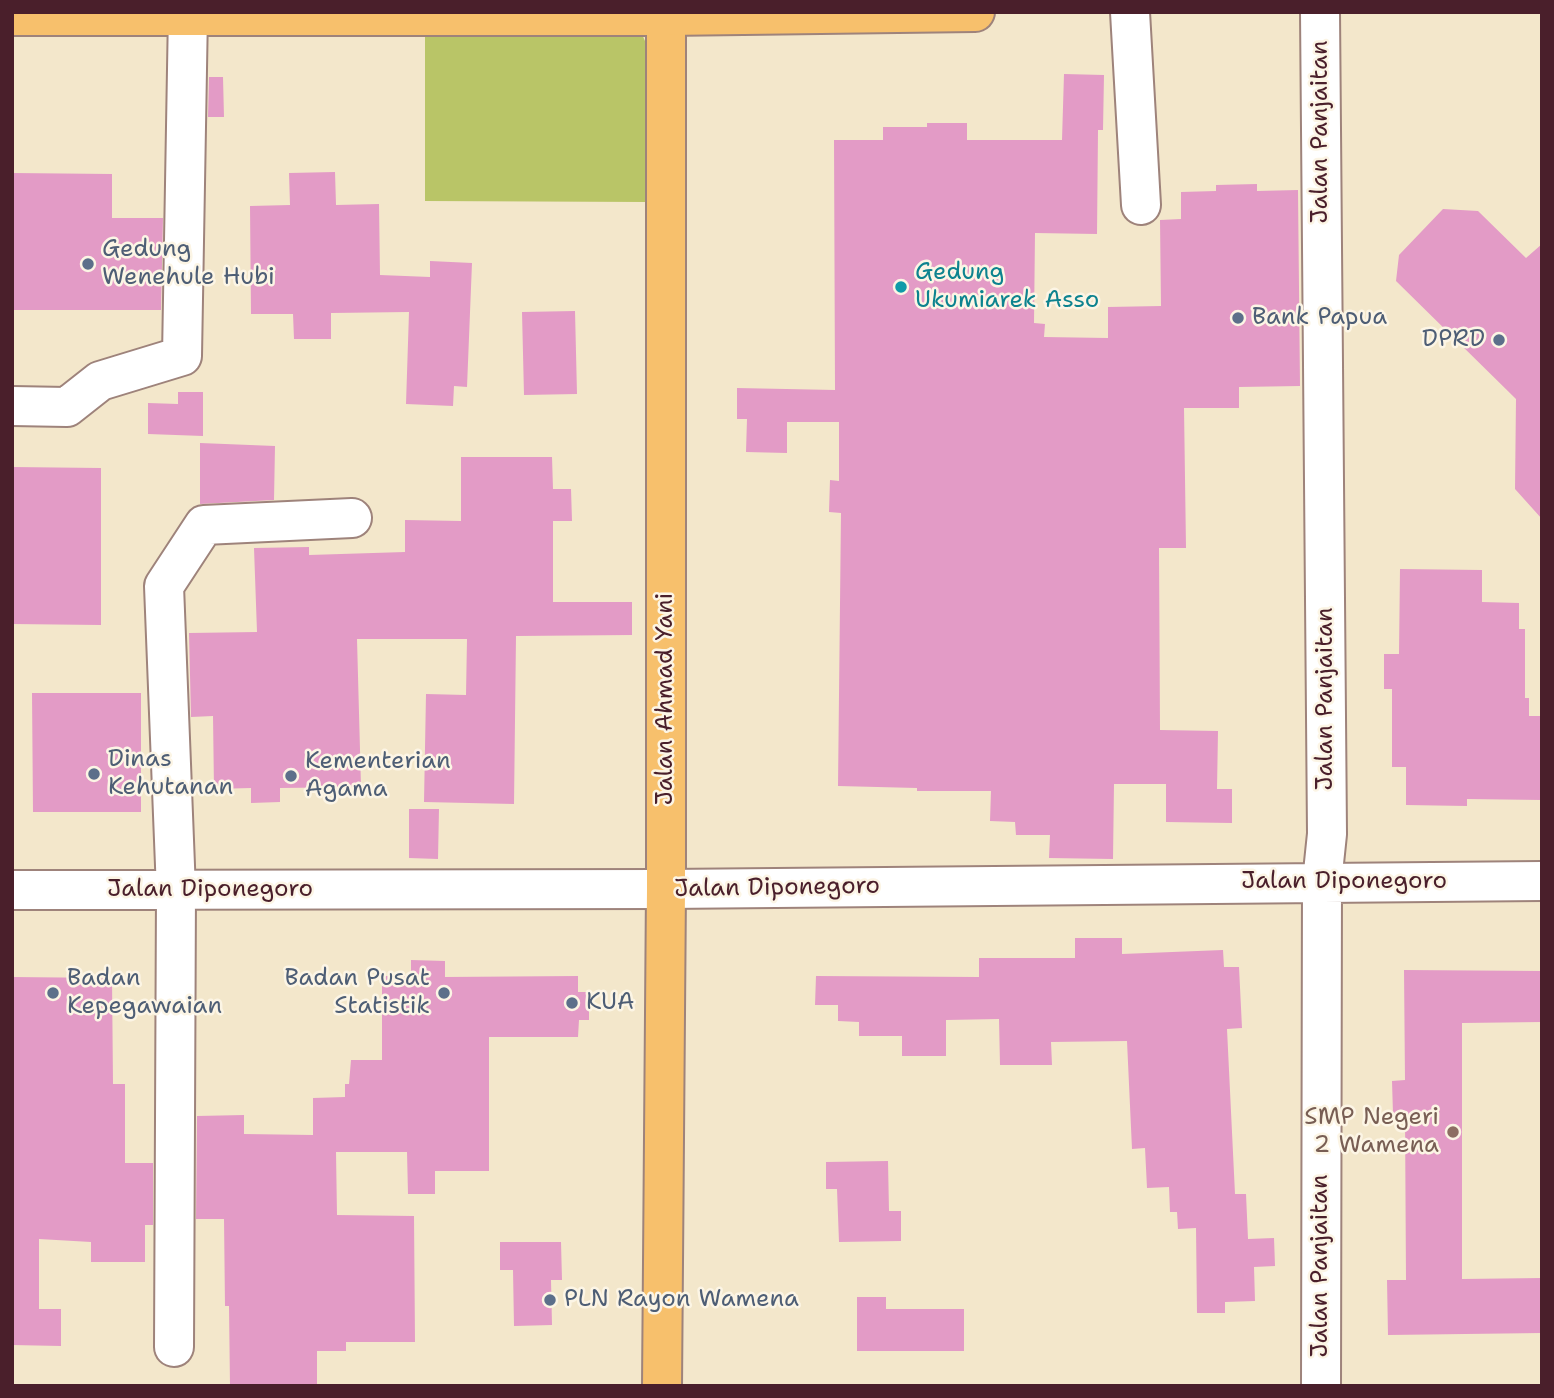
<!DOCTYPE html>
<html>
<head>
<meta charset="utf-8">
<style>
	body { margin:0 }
	#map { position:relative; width:1554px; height:1398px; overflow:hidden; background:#f3e7cb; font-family:"Shantell Sans",sans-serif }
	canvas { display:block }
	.frame { position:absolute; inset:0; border:14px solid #4a1f2b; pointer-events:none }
</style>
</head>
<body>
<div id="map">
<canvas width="1554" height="1398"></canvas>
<div class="frame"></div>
</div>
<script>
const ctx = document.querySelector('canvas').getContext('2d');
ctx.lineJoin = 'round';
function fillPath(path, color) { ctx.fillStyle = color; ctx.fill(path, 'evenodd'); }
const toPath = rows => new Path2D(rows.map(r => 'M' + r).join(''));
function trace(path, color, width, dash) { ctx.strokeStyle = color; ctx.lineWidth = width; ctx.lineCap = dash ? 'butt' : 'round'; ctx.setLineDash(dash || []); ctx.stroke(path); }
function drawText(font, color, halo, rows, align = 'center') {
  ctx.font = font + ' "Shantell Sans",sans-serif'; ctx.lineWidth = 5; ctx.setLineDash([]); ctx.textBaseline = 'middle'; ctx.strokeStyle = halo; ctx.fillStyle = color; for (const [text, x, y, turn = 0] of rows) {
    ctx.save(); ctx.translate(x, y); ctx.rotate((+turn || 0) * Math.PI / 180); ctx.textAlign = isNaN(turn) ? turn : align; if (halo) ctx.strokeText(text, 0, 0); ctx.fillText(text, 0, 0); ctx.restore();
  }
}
const green = toPath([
	[425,28,641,32,645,41,645,202,425,201]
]);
const building = toPath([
	[1064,74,1104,75,1103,130,1098,130,1097,234,1035,233,1034,323,1045,324,1044,337,1108,338,1108,307,1161,306,1160,220,1181,219,1181,192,1216,191,1216,185,1257,184,1257,191,1298,190,1300,386,1239,387,1239,408,1184,408,1186,548,1159,548,1160,730,1218,731,1217,789,1232,789,1232,823,1166,822,1166,784,1114,784,1113,859,1049,858,1050,835,1016,835,1015,822,990,821,991,791,917,791,917,788,838,786,841,513,829,512,830,480,839,481,839,422,787,422,787,453,746,452,747,419,737,419,737,388,835,390,834,140,883,140,883,127,927,127,927,123,967,123,967,140,1062,140],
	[209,77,223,77,224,117,208,117],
	[335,172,336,205,379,204,380,275,430,277,430,261,472,263,467,387,454,386,453,406,406,404,409,312,331,313,331,339,294,339,293,314,251,314,250,206,290,205,289,173],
	[12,173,112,174,112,218,163,218,161,310,12,310],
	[1443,209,1478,211,1526,258,1542,244,1542,519,1515,489,1516,399,1396,281,1399,255],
	[575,311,577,394,524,395,522,312],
	[178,392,203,392,203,436,148,434,148,403,178,404],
	[200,443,275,446,274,500,200,504],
	[461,457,552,457,553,489,571,489,572,521,553,521,553,602,632,602,632,635,516,636,514,804,424,802,426,694,466,695,467,639,357,639,361,787,280,788,280,802,251,803,251,788,214,789,213,716,191,717,189,633,257,632,254,548,309,547,309,555,405,552,405,520,461,521],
	[12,467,101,468,101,625,12,624],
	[1400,569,1482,570,1482,602,1519,603,1519,629,1525,629,1525,698,1529,698,1529,716,1542,716,1542,800,1467,799,1467,806,1406,805,1406,767,1392,767,1392,689,1384,689,1384,654,1399,654],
	[32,693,141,693,141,812,33,812],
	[409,809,439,809,438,859,409,858],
	[1075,938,1122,938,1122,954,1223,950,1224,967,1239,967,1242,1028,1227,1029,1235,1194,1246,1194,1248,1239,1274,1238,1275,1266,1254,1267,1255,1301,1225,1302,1225,1313,1197,1313,1196,1228,1178,1229,1177,1212,1170,1212,1169,1187,1147,1188,1145,1148,1132,1149,1127,1041,1051,1042,1052,1065,1000,1065,999,1019,946,1020,946,1056,902,1056,902,1036,859,1036,859,1022,838,1021,838,1005,815,1005,816,976,979,977,979,958,1075,958],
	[411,960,445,961,445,977,578,976,578,992,589,992,589,1020,579,1020,578,1037,489,1037,489,1171,435,1171,435,1194,408,1194,407,1152,336,1152,337,1215,414,1216,415,1342,346,1342,346,1351,317,1351,317,1386,230,1386,229,1306,225,1306,224,1219,196,1219,197,1116,244,1115,244,1134,313,1135,313,1098,345,1097,345,1084,349,1084,351,1060,382,1060,382,976,411,976],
	[1404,970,1542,971,1542,1022,1462,1023,1462,1279,1542,1278,1542,1333,1388,1335,1387,1280,1406,1280,1405,1114,1393,1114,1392,1081,1405,1080],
	[12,977,112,978,113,1084,125,1084,125,1163,153,1163,153,1225,145,1225,145,1262,91,1262,91,1242,39,1239,39,1309,61,1309,61,1346,12,1345],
	[888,1161,889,1211,901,1211,901,1241,839,1242,837,1189,826,1189,826,1162],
	[500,1242,561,1242,562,1280,551,1280,552,1325,514,1326,513,1270,500,1270],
	[857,1297,886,1297,886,1309,964,1309,964,1351,857,1351]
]);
const minor = toPath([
	[1130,12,1141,205],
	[1320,12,1327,834,1322,882,1321,1386],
	[12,406,67,407,100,381,182,356,188,12],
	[12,890,666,889,1542,881],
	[174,1347,176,891,164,586,204,525,352,518]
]);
const major = toPath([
	[662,1386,666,889,666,12]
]);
const highway = toPath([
	[12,16,666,16,975,12]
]);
const markers = [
	[88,264,7,"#5c6f8a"],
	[901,287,7,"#0f9aa8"],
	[1238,318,7,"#5c6f8a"],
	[1499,340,7,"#5c6f8a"],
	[94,774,7,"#5c6f8a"],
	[291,776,7,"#5c6f8a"],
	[53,993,7,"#5c6f8a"],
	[444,993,7,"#5c6f8a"],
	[572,1003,7,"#5c6f8a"],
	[1453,1132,7,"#8d6e63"],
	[550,1300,7,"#5c6f8a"]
];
const streetNames = [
	["Jalan Panjaitan",1321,132,-90],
	["Jalan Ahmad Yani",666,699,-90],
	["Jalan Panjaitan",1326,699,-90],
	["Jalan Diponegoro",1344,882],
	["Jalan Diponegoro",777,888,-1],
	["Jalan Diponegoro",210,890],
	["Jalan Panjaitan",1321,1266,-90]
];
const serviceNames = [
	["Gedung",102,250],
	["Wenehule Hubi",102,278],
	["Bank Papua",1252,318],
	["DPRD",1485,340,"right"],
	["Dinas",108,760],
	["Kehutanan",108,788],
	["Kementerian",305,762],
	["Agama",305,790],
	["Badan",67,979],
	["Kepegawaian",67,1007],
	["Badan Pusat",430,979,"right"],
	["Statistik",430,1007,"right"],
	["KUA",586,1003],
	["PLN Rayon Wamena",564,1300]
];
const cultureNames = [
	["Gedung",915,273],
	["Ukumiarek Asso",915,301]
];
const educationNames = [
	["SMP Negeri",1439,1118],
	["2 Wamena",1439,1146]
];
fillPath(green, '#b9c567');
fillPath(building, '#e39bc6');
trace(minor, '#9e837b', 42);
trace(major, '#9e837b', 42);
trace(highway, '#9e837b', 42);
trace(minor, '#fff', 38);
trace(major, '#f7c06c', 38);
trace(highway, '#f7c06c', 38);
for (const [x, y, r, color] of markers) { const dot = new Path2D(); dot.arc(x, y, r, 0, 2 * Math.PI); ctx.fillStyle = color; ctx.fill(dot); trace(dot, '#fcf5e5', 2.5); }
drawText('24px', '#4a1f2b', '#fcf5e5', streetNames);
drawText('24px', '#4e5e75', '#fcf5e5', serviceNames, 'left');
drawText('24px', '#0d838f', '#fcf5e5', cultureNames, 'left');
drawText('24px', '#785e54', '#fcf5e5', educationNames, 'right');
</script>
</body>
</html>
